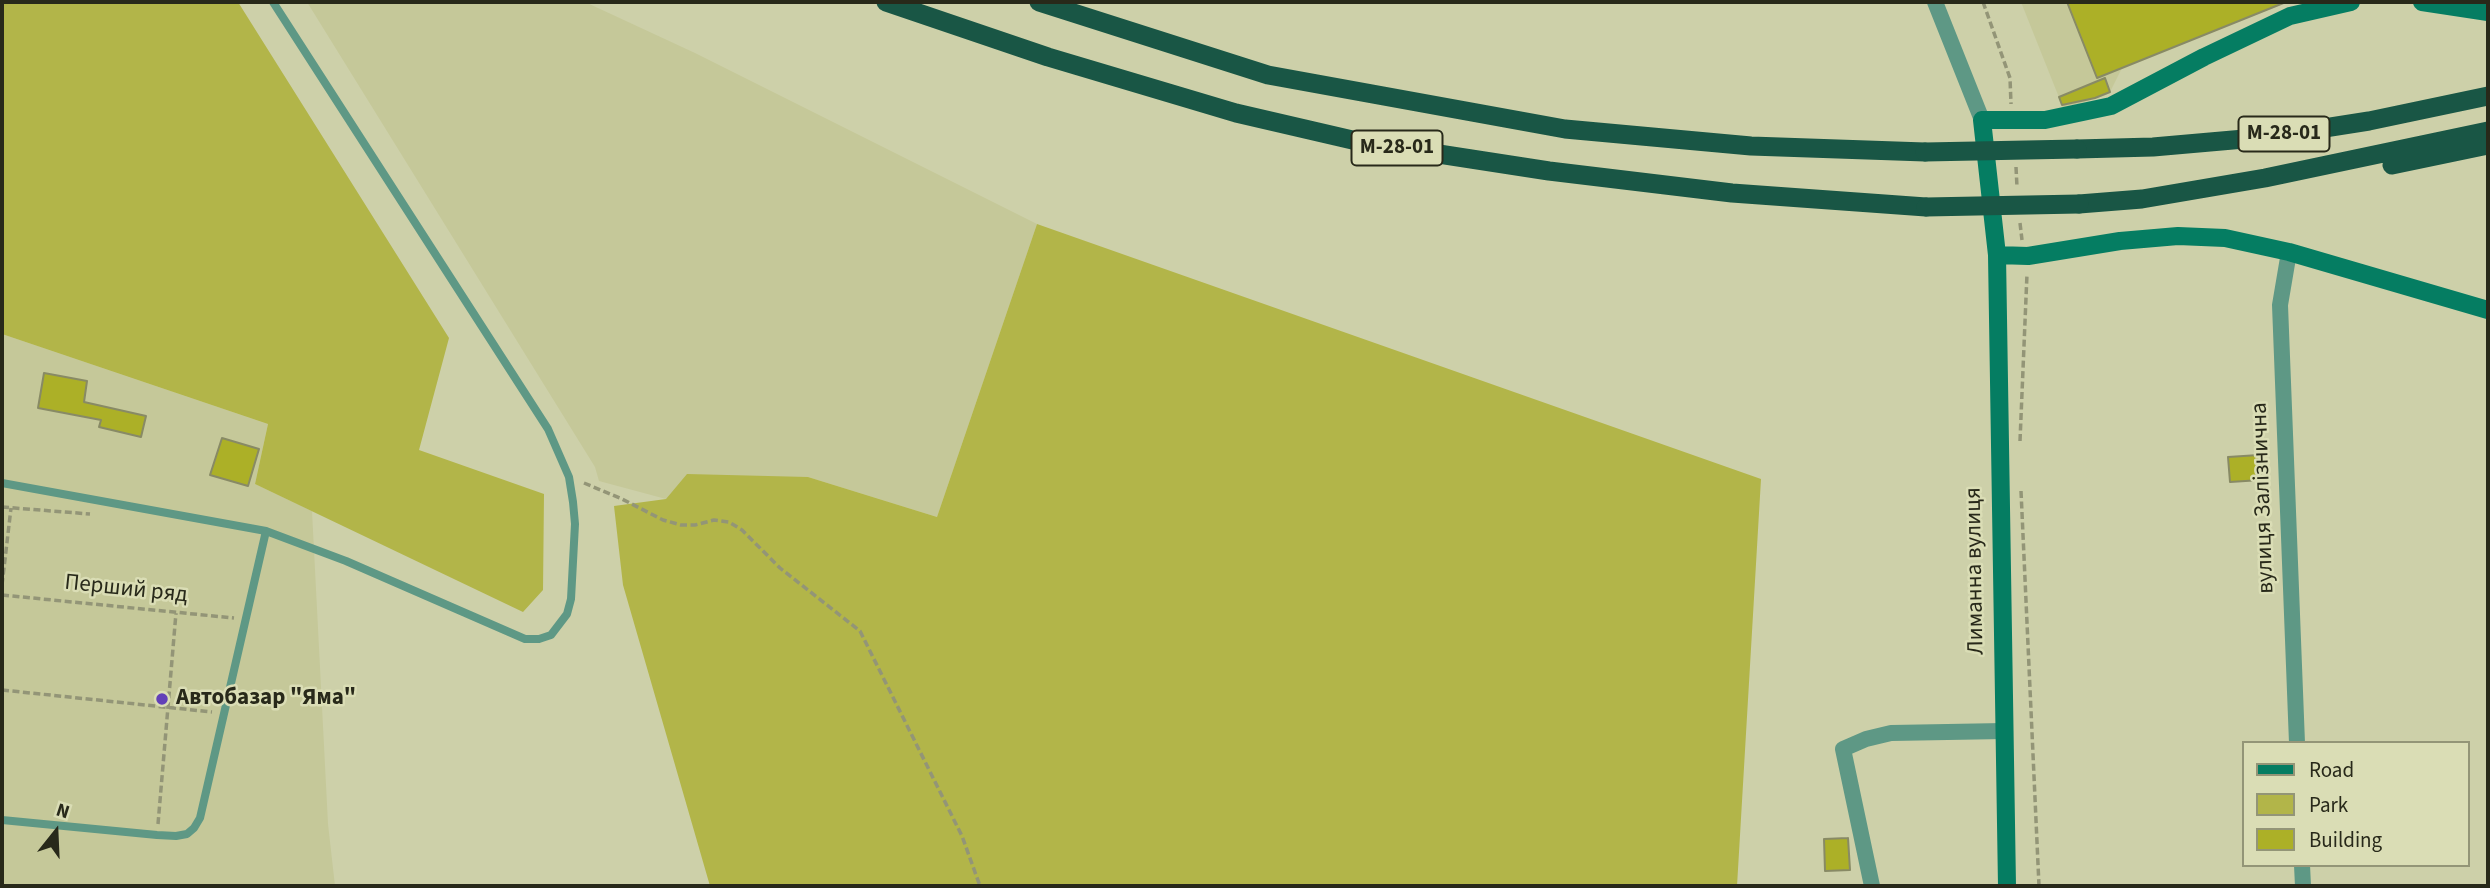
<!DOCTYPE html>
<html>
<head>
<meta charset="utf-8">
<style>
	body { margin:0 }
	#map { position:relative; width:2490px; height:888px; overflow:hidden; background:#cdd0a9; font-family:"Source Sans 3",sans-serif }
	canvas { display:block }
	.frame { position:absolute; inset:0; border:4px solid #28291a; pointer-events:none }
	.legend { position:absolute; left:2242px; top:741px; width:228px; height:126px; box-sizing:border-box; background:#daddb5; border:2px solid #939577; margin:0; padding:9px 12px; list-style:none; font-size:21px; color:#28291a }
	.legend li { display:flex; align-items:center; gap:14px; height:35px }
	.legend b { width:35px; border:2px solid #939577 }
	.north { position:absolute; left:21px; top:797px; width:70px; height:70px; -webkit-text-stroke:5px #daddb5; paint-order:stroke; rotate:18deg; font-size:19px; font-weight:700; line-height:28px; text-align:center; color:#28291a }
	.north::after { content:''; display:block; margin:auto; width:24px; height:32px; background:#28291a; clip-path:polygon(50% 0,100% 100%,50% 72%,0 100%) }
</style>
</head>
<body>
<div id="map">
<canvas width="2490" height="888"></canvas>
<div class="frame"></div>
<ul class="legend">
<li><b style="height:9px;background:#057d62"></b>Road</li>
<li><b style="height:19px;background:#b2b549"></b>Park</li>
<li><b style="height:19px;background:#acb027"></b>Building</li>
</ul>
<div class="north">N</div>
</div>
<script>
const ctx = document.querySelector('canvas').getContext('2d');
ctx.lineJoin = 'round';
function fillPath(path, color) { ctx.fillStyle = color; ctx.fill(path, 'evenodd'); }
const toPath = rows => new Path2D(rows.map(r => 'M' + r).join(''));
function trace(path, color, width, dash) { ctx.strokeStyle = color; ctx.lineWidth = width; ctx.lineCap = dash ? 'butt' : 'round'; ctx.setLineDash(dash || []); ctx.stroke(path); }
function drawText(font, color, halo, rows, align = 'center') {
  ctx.font = font + ' "Source Sans 3",sans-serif'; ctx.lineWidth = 5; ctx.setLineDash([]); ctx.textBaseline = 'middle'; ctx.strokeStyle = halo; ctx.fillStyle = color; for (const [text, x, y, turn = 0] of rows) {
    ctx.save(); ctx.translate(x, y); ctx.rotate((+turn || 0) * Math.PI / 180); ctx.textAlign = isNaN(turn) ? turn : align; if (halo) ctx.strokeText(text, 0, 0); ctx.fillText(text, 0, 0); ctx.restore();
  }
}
const built = toPath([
	[307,2,585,2,695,53,1037,224,937,517,808,477,666,499,599,481,595,467],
	[2021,2,2288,2,2122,68,2110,92,2064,110],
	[2,334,268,424,255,484,312,511,328,824,335,886,2,886]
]);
const green = toPath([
	[2,2,238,2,449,338,419,450,544,494,543,590,523,612,255,484,268,424,2,334],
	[1037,224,1761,479,1737,886,710,886,623,585,614,506,666,499,687,474,808,477,937,517]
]);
const building = toPath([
	[2067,2,2286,2,2097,78,2067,2],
	[2105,78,2110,92,2095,98,2062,105,2059,97,2105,78],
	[44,373,87,381,84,402,146,416,141,437,99,427,101,420,38,408,44,373],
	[222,438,259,449,248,486,210,475,222,438],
	[2259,455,2261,480,2230,482,2228,457,2259,455],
	[1848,838,1850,870,1825,871,1824,839,1848,838]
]);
const path = toPath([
	[1983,2,2010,78,2011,104],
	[2016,167,2017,187],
	[2020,223,2022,240],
	[2020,441,2027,274],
	[584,483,622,499,663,520,681,525,695,525,714,520,729,522,742,530,780,568,860,631,962,836,980,886],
	[2021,491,2039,886],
	[2,507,90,514],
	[2,585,11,508],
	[2,595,234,618],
	[2,690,212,712],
	[158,824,176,613]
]);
const service = toPath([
	[2,483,266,531,346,561,525,639,539,639,551,635,567,614,571,599,575,524,573,502,569,477,548,429,273,2],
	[2,820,157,835,176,836,187,834,194,828,200,818,266,531]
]);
const minor = toPath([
	[1935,2,1982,120],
	[2289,252,2280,305,2297,743],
	[2302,865,2303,886],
	[1872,886,1843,749,1866,739,1891,733,2004,731]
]);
const secondary = toPath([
	[2422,2,2488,12],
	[1997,255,2028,256,2120,241,2178,236,2225,238,2289,252,2488,310],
	[2007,886,1997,255,1982,120,2045,120,2111,106,2204,57,2290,16,2351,2]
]);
const trunk = toPath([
	[886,2,1048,57,1236,113,1361,142,1549,171,1732,193,1926,207],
	[1039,2,1268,75,1565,129,1751,146,1925,152],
	[2077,149,2153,147,2267,137,2369,121,2488,96],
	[2392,165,2488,145],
	[2079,204,2142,199,2265,178,2488,131]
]);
const trunkBridge = toPath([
	[1925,152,2077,149],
	[1926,207,2079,204]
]);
const markers = [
	[162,699,7,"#6240b8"]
];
const shields = [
	[2284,134,91],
	[1397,148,91]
];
const shieldNames = [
	["М-28-01",2284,134],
	["М-28-01",1397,148]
];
const streetNames = [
	["вулиця Залізнична",2264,498,-92],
	["Лиманна вулиця",1976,571,-91],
	["Перший ряд",126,590,6]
];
const poiNames = [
	["Автобазар \"Яма\"",176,699]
];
fillPath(built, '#c5c899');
fillPath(green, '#b2b549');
fillPath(building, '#acb027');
trace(building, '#888a65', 2);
trace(path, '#939577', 3.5, [7, 3.5]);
trace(service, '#5e9885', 8);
trace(minor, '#5e9885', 16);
trace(secondary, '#057d62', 18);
trace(trunk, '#195645', 19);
trace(trunkBridge, '#195645', 19);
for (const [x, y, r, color] of markers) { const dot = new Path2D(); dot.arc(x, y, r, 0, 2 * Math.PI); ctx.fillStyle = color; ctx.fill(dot); trace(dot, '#daddb5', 2.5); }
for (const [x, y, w] of shields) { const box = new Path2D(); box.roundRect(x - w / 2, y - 17.5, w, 35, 5); ctx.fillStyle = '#daddb5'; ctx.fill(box); trace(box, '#28291a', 2); }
drawText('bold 21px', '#28291a', null, shieldNames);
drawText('23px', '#28291a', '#daddb5', streetNames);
drawText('bold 23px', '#28291a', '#daddb5', poiNames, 'left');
</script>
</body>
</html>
